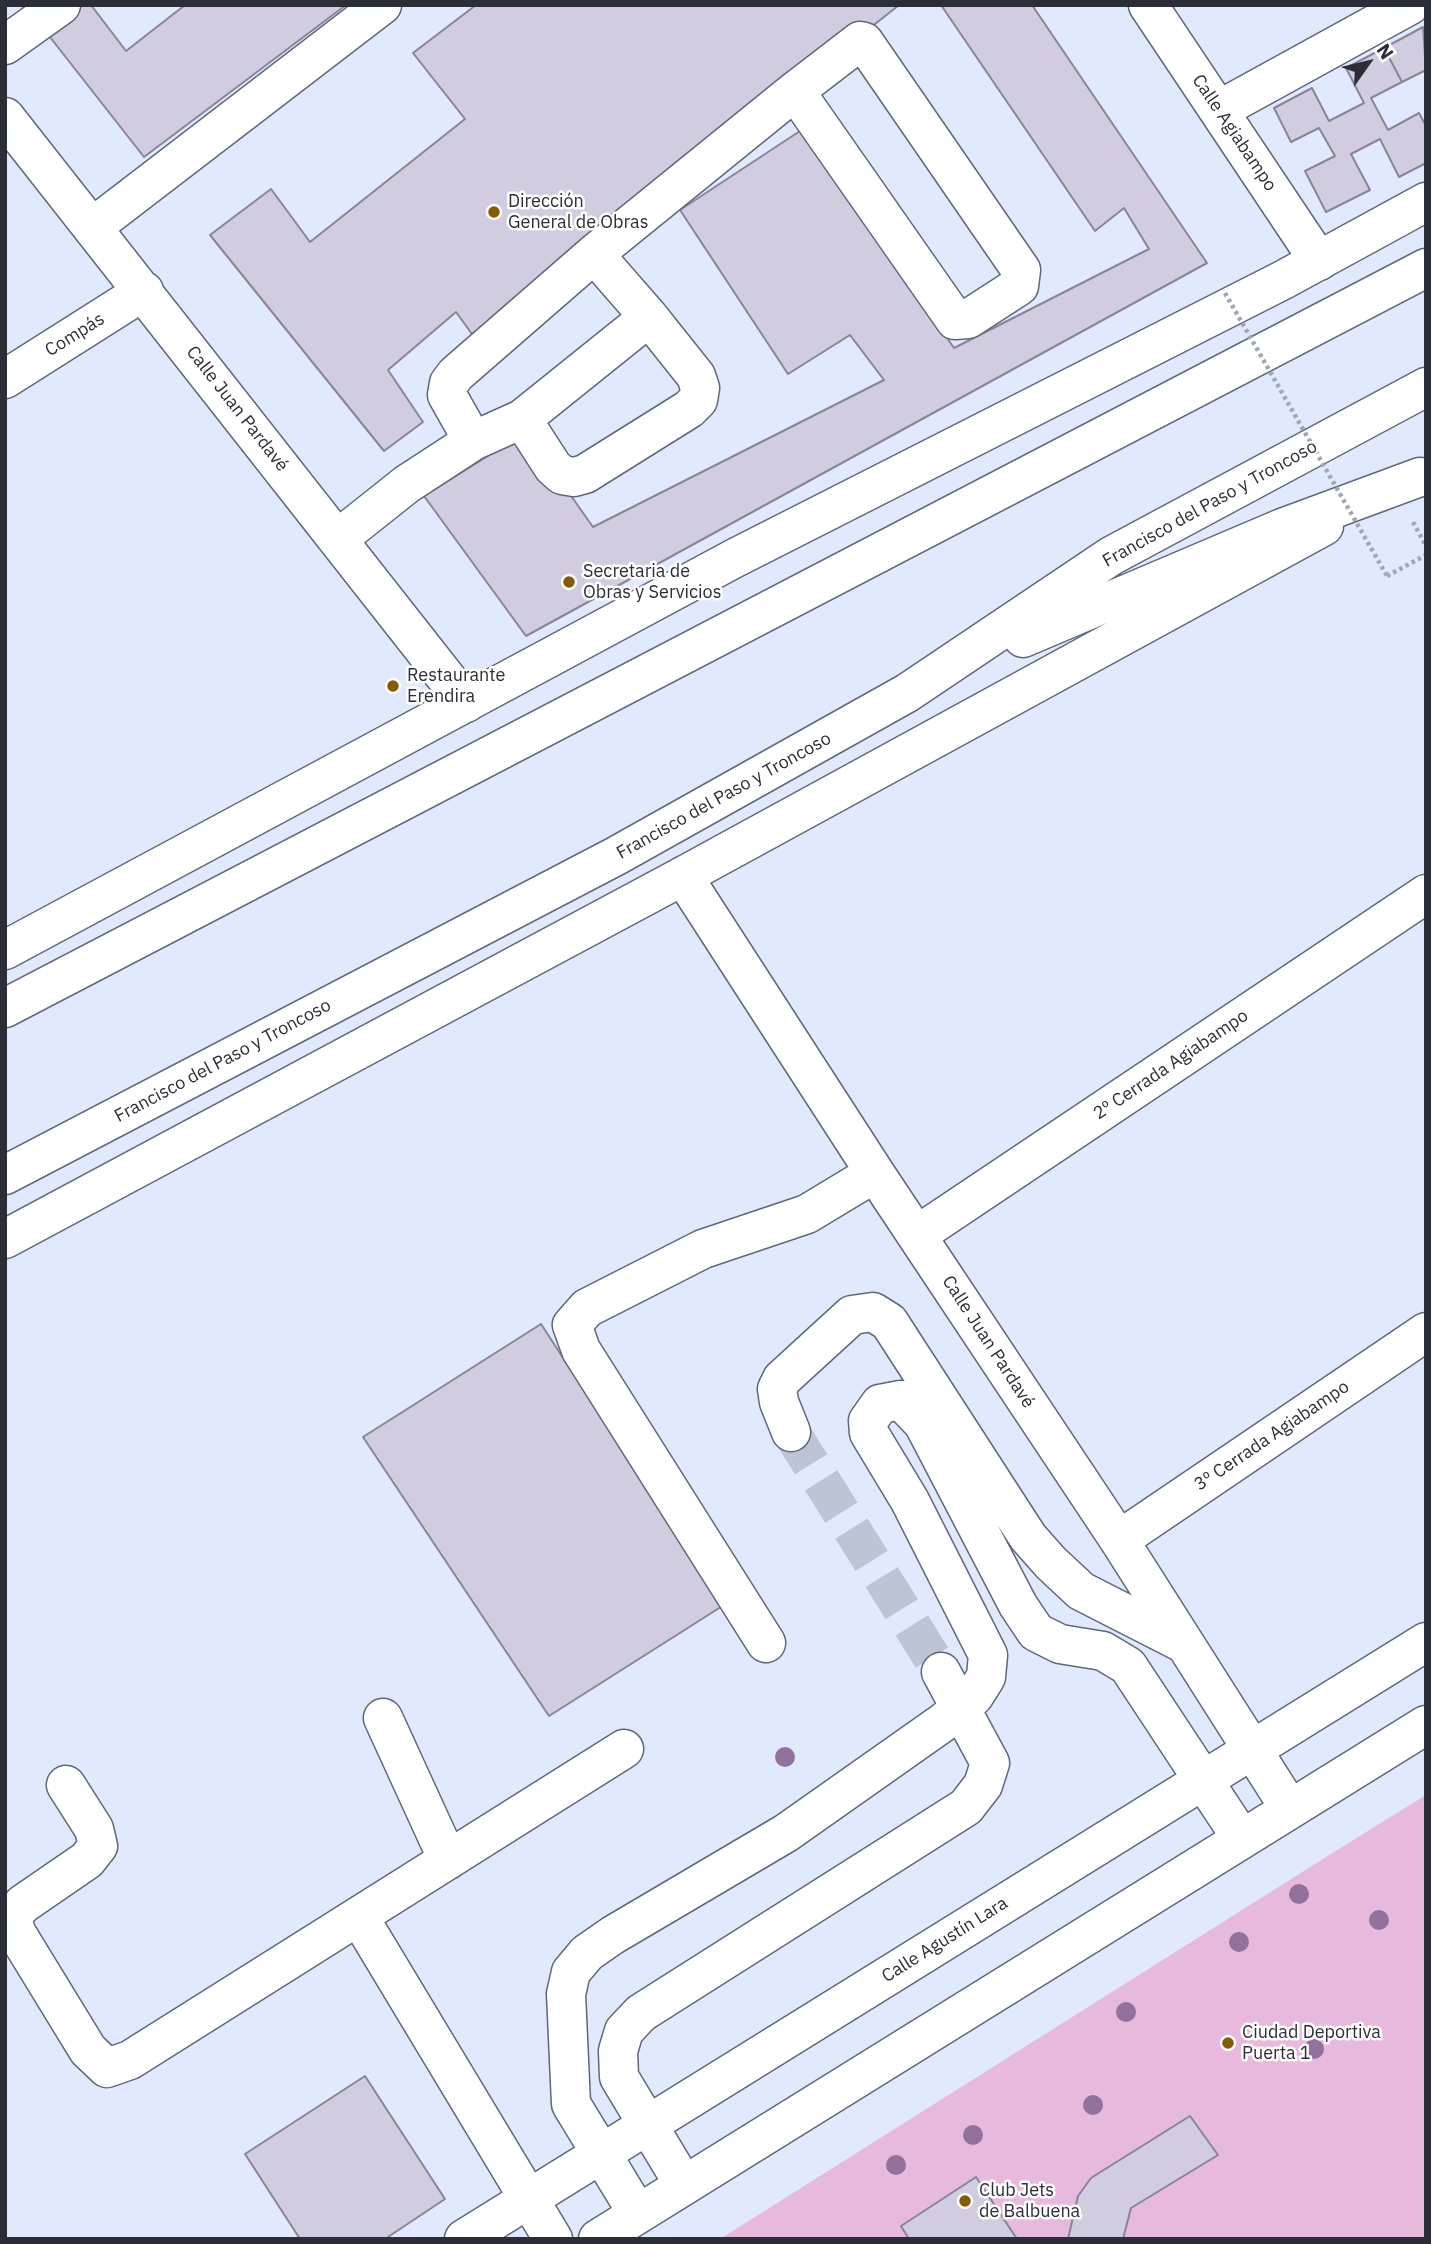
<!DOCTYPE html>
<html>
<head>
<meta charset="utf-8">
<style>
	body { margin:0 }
	#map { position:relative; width:1431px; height:2244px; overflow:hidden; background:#e0e9fe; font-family:"IBM Plex Sans",sans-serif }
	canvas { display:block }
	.frame { position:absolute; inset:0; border:7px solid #2b2e36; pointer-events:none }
	.north { position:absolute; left:1333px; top:28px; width:70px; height:70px; -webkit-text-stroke:5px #fff; paint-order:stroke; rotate:56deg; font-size:19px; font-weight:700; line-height:28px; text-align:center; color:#2b2e36 }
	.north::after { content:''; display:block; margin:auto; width:24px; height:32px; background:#2b2e36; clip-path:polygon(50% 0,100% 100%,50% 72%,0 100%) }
</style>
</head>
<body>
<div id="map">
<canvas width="1431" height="2244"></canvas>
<div class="frame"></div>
<div class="north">N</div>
</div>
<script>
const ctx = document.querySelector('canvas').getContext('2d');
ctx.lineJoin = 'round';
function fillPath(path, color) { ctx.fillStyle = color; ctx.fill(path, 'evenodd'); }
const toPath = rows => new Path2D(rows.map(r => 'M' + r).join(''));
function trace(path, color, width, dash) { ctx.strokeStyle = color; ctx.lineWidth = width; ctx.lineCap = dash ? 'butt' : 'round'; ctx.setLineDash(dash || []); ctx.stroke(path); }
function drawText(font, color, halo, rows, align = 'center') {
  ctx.font = font + ' "IBM Plex Sans",sans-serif'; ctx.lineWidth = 5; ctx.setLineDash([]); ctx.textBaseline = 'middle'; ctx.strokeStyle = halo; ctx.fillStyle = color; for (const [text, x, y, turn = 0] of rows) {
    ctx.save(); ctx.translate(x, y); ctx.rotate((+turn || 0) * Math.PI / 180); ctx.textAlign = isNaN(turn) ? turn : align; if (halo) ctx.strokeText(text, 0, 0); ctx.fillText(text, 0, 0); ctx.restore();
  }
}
const green = toPath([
	[1426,1795,1426,2239,720,2239,1342,1847]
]);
const building = toPath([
	[81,5,91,5,126,51,185,5,346,5,144,157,46,32,81,5],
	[476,5,899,5,477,341,456,312,388,370,423,422,384,451,210,235,271,189,310,242,465,119,413,53,476,5],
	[941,5,1032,5,1207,263,526,636,424,496,526,432,593,527,884,380,850,335,788,374,680,210,803,129,954,348,1149,249,1124,208,1095,231,941,5],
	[1423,27,1426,70,1402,82,1384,48,1423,27],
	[1384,48,1402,82,1371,98,1388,130,1419,113,1426,126,1426,163,1399,177,1380,139,1351,154,1370,190,1326,212,1305,171,1335,156,1319,128,1291,142,1274,108,1312,88,1329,121,1364,103,1346,68,1384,48],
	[541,1324,724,1605,549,1716,363,1437,541,1324],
	[365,2076,445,2199,385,2239,300,2239,245,2154,365,2076],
	[1190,2116,1218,2155,1131,2208,1123,2239,1068,2239,1078,2196,1091,2178,1190,2116],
	[976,2177,1017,2239,909,2239,901,2226,976,2177]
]);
const minorTunnel = toPath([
	[791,1432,941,1672]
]);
const path = toPath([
	[1413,522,1426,546],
	[1387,576,1426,555]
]);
const minor = toPath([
	[1148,5,1319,261],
	[5,45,61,5],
	[1219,110,1410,5],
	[5,117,466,703],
	[94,226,382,5],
	[5,379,144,291],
	[522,419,553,467,562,475,574,477,585,474,689,409,698,400,700,388,696,376,649,317],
	[473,441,447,395,449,383,456,374,594,254,795,91,860,41,864,42,1021,270,1019,286,968,319,955,320,795,91],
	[339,538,407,484,473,441,522,419,649,317,594,254],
	[683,876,875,1173,1119,1540,1290,1809],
	[917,1235,1426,894],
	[791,1432,779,1402,777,1389,782,1379,852,1315,873,1312,889,1322,1028,1537,1051,1563,1081,1591,1181,1642],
	[1119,1540,1426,1332],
	[766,1643,581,1350,572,1325,587,1308,703,1249,807,1214,875,1173],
	[383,1718,448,1860],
	[66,1785,94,1829,98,1846,87,1860,23,1904,11,1917,17,1934,88,2050,107,2068,130,2060,624,1749],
	[359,1917,553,2239],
	[684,2185,619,2077,618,2051,624,2031,641,2013,966,1807,983,1785,990,1763,941,1672],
	[638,2214,571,2104,566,1994,571,1972,587,1953,613,1935,786,1833,945,1721,974,1696,986,1677,988,1655,910,1501,869,1433,868,1421,880,1404,901,1400,923,1423,1018,1605,1036,1632,1060,1644,1103,1651,1128,1666,1242,1839],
	[464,2239,1426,1642],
	[598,2239,1426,1725]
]);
const major = toPath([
	[5,950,735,558,1283,280,1426,202],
	[5,1239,683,876,1324,526]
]);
const highway = toPath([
	[1023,638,1282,528,1420,477],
	[5,1008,1426,268],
	[5,1175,616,856,907,693,1111,556,1426,387]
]);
const pathBridge = toPath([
	[1225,293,1387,576]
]);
const trees = [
	[785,1757],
	[1299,1894],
	[1379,1920],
	[1239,1942],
	[1126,2012],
	[1314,2049],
	[1093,2105],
	[973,2135],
	[896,2165]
];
const markers = [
	[494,212,7,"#885a00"],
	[569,582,7,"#885a00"],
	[393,686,7,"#885a00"],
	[1228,2043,7,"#885a00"],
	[965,2201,7,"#885a00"]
];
const streetNames = [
	["Calle Agiabampo",1234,133,56],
	["Compás",75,335,-32],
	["Calle Juan Pardavé",237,409,52],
	["Francisco del Paso y Troncoso",1210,504,-29],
	["Francisco del Paso y Troncoso",724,796,-29],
	["Francisco del Paso y Troncoso",223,1061,-28],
	["2º Cerrada Agiabampo",1171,1065,-34],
	["Calle Juan Pardavé",988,1342,57],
	["3º Cerrada Agiabampo",1272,1436,-34],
	["Calle Agustín Lara",945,1940,-32]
];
const poiNames = [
	["Dirección",508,202],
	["General de Obras",508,223],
	["Secretaria de",583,572],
	["Obras y Servicios",583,593],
	["Restaurante",407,676],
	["Erendira",407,697],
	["Ciudad Deportiva",1242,2033],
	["Puerta 1",1242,2054],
	["Club Jets",979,2191],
	["de Balbuena",979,2212]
];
fillPath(green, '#e6b9dd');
fillPath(building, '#d2cce1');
trace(building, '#8a8498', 2);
trace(minorTunnel, '#bcc4d6', 38, [38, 19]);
trace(minor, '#5f687a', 41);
trace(major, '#5f687a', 41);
trace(highway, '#5f687a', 41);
trace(path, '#a0a7b8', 4.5, [3.5, 3.5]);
trace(minor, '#fff', 38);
trace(major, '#fff', 38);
trace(highway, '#fff', 38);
trace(pathBridge, '#a0a7b8', 4.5, [3.5, 3.5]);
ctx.fillStyle = '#92729c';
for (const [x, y] of trees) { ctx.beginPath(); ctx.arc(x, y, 10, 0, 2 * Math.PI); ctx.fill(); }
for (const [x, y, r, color] of markers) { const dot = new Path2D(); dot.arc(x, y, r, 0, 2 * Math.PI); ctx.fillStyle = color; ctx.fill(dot); trace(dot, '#fff', 2.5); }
drawText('18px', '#2b2e36', '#fff', streetNames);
drawText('18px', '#2b2e36', '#fff', poiNames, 'left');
</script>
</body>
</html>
